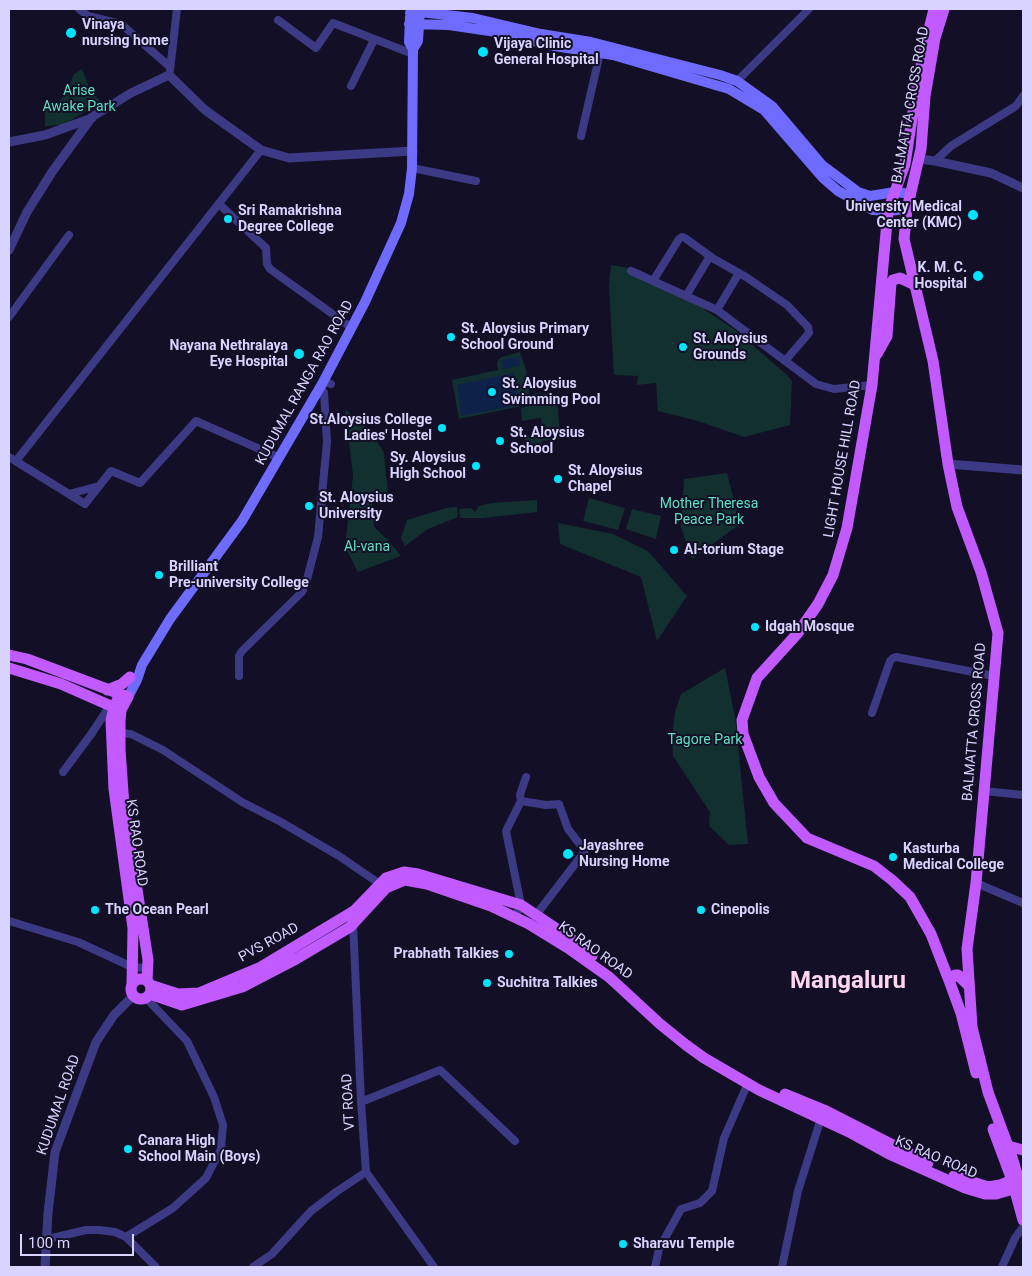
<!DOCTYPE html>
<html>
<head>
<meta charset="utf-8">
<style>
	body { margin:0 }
	#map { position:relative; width:1032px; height:1276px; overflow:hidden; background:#130f26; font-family:Roboto,sans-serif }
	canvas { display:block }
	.frame { position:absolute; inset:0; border:10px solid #d9d4ff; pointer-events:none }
	.scale { position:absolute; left:20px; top:1234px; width:114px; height:22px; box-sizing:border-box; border:2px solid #d9d4ff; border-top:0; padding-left:6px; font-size:15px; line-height:18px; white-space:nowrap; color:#d9d4ff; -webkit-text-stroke:4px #130f26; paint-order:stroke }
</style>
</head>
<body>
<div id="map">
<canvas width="1032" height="1276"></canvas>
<div class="frame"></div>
<div class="scale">100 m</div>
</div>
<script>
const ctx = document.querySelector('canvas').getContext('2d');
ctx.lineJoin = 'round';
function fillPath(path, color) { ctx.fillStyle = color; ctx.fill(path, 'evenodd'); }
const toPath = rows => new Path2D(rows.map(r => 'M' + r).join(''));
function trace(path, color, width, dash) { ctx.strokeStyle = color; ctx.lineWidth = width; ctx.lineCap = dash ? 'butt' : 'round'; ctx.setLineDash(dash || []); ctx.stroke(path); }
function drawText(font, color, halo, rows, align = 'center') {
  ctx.font = font + ' Roboto,sans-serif'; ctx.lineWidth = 4; ctx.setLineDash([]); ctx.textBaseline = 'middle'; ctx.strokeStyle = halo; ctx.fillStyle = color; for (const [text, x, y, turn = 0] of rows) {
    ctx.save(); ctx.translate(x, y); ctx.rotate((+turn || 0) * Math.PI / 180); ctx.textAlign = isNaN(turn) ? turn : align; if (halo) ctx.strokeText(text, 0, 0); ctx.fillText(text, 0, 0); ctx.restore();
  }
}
const green = toPath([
	[82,69,90,90,101,102,63,125,45,126,45,111,55,102,57,104,65,94,74,74],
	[611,265,641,270,650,279,686,297,735,330,787,375,792,381,790,425,744,437,698,421,658,411,656,383,637,385,638,376,614,375,609,286],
	[520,352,526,370,531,404,459,419,452,380,498,370,497,362,501,357],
	[534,393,557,394,560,439,542,441,542,450,525,451,525,436,542,434,541,418,522,421,521,408,537,404],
	[345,409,372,433,384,453,388,495,382,494,379,501,372,502,374,527,387,539,401,556,358,572,345,547,353,475],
	[727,473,740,524,692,559,681,527,684,479],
	[589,498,625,508,618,530,583,521],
	[537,500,537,512,483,518,460,518,459,509,471,508,475,512,479,506,492,503],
	[457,507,458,517,428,529,405,546,401,538,407,520,446,508],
	[632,509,661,516,656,539,626,529],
	[558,523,613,534,648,551,687,596,657,641,641,577,560,544],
	[725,668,735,717,748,844,729,845,709,826,710,812,673,756,672,738,675,712,681,694]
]);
const water = toPath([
	[519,357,520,366,503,369,501,360],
	[514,373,519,405,461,416,457,385]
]);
const minor = toPath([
	[79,9,88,16,121,24,170,67],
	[278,20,316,48,333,23,413,54],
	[170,70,177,9],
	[737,81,809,9],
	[351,86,374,40],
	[581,136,600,53],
	[935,161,951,146,1016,106,1023,96],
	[412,168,476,181],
	[219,204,266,248,267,264,270,269,352,328],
	[631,271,717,310,816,384,834,389,872,385],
	[653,281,679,239,682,237,685,238,714,259,746,277,787,305,808,327,809,333,785,361],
	[686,296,710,256],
	[717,310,739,273],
	[9,317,69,235],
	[324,382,331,384],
	[9,457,85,504,111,471,140,483,196,421,280,458],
	[16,461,261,150],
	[69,494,99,486],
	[239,676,239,656,242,651,302,592,306,583,318,537,327,442,324,392,320,389],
	[872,713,890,661,893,658,896,657,994,676],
	[121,733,131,734,163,750,242,802,281,822,339,856,380,884],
	[63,772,92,733,107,710],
	[984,791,1023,795],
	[521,801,546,805,559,804,568,829,585,851,536,915],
	[976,883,1023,903],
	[515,917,521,905,506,831,521,801,520,795,526,777],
	[9,921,78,942,132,967,147,968],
	[353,922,361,1102,366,1172,434,1267],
	[361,1102,440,1070,515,1141],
	[126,1237,156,1267],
	[48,1239,86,1230,99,1230,115,1232,126,1237,173,1208,206,1178,221,1149,223,1125,214,1097,187,1041,146,998],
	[253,1267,272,1254,311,1211,336,1192,366,1172],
	[655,1267,659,1249,681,1209,700,1203,712,1191,724,1138,748,1083],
	[782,1267,798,1191,822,1115],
	[1002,1267,1015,1238,1023,1227]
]);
const tertiary = toPath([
	[9,142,45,135,92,118],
	[919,159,935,161,991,173,1023,188],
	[9,250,27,212,52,172,92,117,131,93,169,75,205,110,261,150,289,158,413,151],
	[948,464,1023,470],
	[45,1267,48,1213,55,1152,96,1042,114,1015,133,996]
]);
const secondary = toPath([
	[410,13,420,12,473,18,541,34,591,42,720,75,737,81,772,106,822,165,858,192,870,196,895,192,911,194],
	[410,17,409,42,413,49],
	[409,24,449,25,496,32,554,46,613,55,729,89,764,110,823,178,838,191,873,210,888,211,907,209],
	[128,697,137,680,142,665,170,619,242,521,322,384,365,302,401,223,409,194,412,168,413,49,418,41,420,9]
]);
const primary = toPath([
	[934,9,925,45,917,86,905,164,888,211,872,385,847,528,833,575,818,604,797,634,757,678,742,720,743,734,759,777,774,803,807,838,874,866,892,880,910,897,931,934,950,983],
	[944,9,935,38,925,96,921,149,907,209,904,239,933,361,948,464,957,507,981,572,998,633,976,883,967,949,972,1027,988,1092,1012,1157,1023,1194],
	[877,354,887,336,891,283,893,280,900,278,915,285],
	[9,655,27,659,128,697,121,710,120,721,120,750,124,806,148,960,147,981],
	[9,668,61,684,120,710],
	[107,690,122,684,130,677],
	[120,694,114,707,111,721,114,789,133,928,132,984],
	'131 989a10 10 0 1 1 20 0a10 10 0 1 1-20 0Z',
	[150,985,178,994,199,993,261,967,354,911,386,878,404,872,418,874,521,905,569,937,592,956],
	[969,986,958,975,955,975,950,980,950,983,961,1013,976,1073],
	[150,994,182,1005,242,987,296,959,350,927,386,888,405,880,427,884,491,906,529,924,568,948,609,977,660,1024,686,1045,704,1058,759,1090,849,1132,889,1154,965,1188,985,1194,996,1194,1013,1189],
	[785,1094,824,1110,928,1163],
	[993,1129,1012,1180,1023,1220],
	[1008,1146,1023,1150],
	[954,1176,988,1187,1000,1185,1012,1180]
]);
const markers = [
	[71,33,6,"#00e5ff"],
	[483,52,6,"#00e5ff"],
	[973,215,6,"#00e5ff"],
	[228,219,5,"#00e5ff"],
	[978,276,6,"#00e5ff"],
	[451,337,5,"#00e5ff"],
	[683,347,5,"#00e5ff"],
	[299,354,6,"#00e5ff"],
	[492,392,5,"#00e5ff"],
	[442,428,5,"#00e5ff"],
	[500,441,5,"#00e5ff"],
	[476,466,5,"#00e5ff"],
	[558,479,5,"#00e5ff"],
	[309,506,5,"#00e5ff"],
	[674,550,5,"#00e5ff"],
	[159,575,5,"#00e5ff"],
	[755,627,5,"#00e5ff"],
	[568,854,6,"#00e5ff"],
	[893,857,5,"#00e5ff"],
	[95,910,5,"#00e5ff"],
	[701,910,5,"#00e5ff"],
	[509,954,5,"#00e5ff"],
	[487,983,5,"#00e5ff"],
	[128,1149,5,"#00e5ff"],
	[623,1244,5,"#00e5ff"]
];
const poiNames = [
	["Vinaya",82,25],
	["nursing home",82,41],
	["Vijaya Clinic",494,44],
	["General Hospital",494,60],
	["University Medical",962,207,"right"],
	["Center (KMC)",962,223,"right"],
	["Sri Ramakrishna",238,211],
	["Degree College",238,227],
	["K. M. C.",967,268,"right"],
	["Hospital",967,284,"right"],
	["St. Aloysius Primary",461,329],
	["School Ground",461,345],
	["St. Aloysius",693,339],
	["Grounds",693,355],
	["Nayana Nethralaya",288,346,"right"],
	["Eye Hospital",288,362,"right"],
	["St. Aloysius",502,384],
	["Swimming Pool",502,400],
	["St.Aloysius College",432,420,"right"],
	["Ladies' Hostel",432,436,"right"],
	["St. Aloysius",510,433],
	["School",510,449],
	["Sy. Aloysius",466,458,"right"],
	["High School",466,474,"right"],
	["St. Aloysius",568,471],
	["Chapel",568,487],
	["St. Aloysius",319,498],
	["University",319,514],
	["Al-torium Stage",684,550],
	["Brilliant",169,567],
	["Pre-university College",169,583],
	["Idgah Mosque",765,627],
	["Jayashree",579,846],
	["Nursing Home",579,862],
	["Kasturba",903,849],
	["Medical College",903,865],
	["The Ocean Pearl",105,910],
	["Cinepolis",711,910],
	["Prabhath Talkies",499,954,"right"],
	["Suchitra Talkies",497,983],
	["Canara High",138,1141],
	["School Main (Boys)",138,1157],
	["Sharavu Temple",633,1244]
];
const parkNames = [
	["Arise",79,91],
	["Awake Park",79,107],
	["Mother Theresa",709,504],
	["Peace Park",709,520],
	["Al-vana",367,547],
	["Tagore Park",705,740]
];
const streetNames = [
	["BALMATTA CROSS ROAD",911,105,-80],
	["KUDUMAL RANGA RAO ROAD",305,383,-61],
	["LIGHT HOUSE HILL ROAD",843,459,-80],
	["BALMATTA CROSS ROAD",975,722,-85],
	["KS RAO ROAD",136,843,82],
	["PVS ROAD",269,943,-29],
	["KS RAO ROAD",595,951,36],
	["VT ROAD",349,1102,-93],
	["KUDUMAL ROAD",59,1105,-71],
	["KS RAO ROAD",936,1158,23]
];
const townNames = [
	["Mangaluru",848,982]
];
fillPath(green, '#12302f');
fillPath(water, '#0c2248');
trace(minor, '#3d3a85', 8);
trace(tertiary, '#3d3a85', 9);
trace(secondary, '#6f6bff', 10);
trace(primary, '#c25bff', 11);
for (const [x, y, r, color] of markers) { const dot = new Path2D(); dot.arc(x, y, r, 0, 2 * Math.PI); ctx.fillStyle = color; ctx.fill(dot); trace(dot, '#130f26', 2); }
drawText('bold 14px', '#d9d4ff', '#130f26', poiNames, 'left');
drawText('14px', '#5fe0c0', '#130f26', parkNames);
drawText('14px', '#d9d4ff', '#130f26', streetNames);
drawText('bold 24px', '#ffd6f0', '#130f26', townNames);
</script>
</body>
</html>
